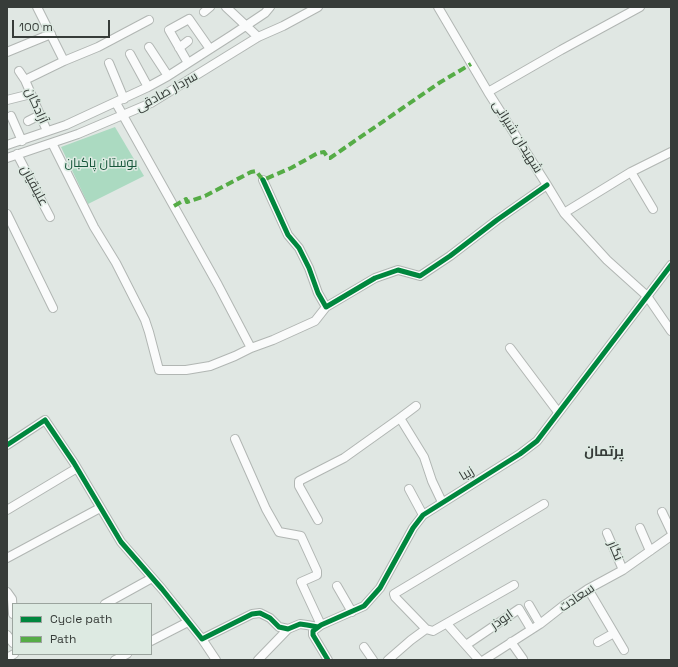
<!DOCTYPE html>
<html>
<head>
<meta charset="utf-8">
<style>
	body { margin:0 }
	#map { position:relative; width:678px; height:667px; overflow:hidden; background:#e0e7e3; font-family:"Space Grotesk",sans-serif }
	canvas { display:block }
	.frame { position:absolute; inset:0; border:8px solid #373c39; pointer-events:none }
	.legend { position:absolute; left:12px; top:603px; width:140px; height:52px; box-sizing:border-box; background:#ddeae2; border:1px solid #9ba49e; margin:0; padding:5px 7px; list-style:none; font-size:12px; color:#373c39 }
	.legend li { display:flex; align-items:center; gap:8px; height:20px }
	.legend b { width:20px; border:1px solid #9ba49e }
	.scale { position:absolute; left:12px; top:20px; width:98px; height:18px; box-sizing:border-box; border:2px solid #373c39; border-top:0; padding-left:5px; font-size:12px; line-height:14px; white-space:nowrap; color:#373c39; -webkit-text-stroke:3px #ddeae2; paint-order:stroke }
</style>
</head>
<body>
<div id="map">
<canvas width="678" height="667"></canvas>
<div class="frame"></div>
<ul class="legend">
<li><b style="height:5px;background:#00873e"></b>Cycle path</li>
<li><b style="height:5px;background:#55ac46"></b>Path</li>
</ul>
<div class="scale">100 m</div>
</div>
<script>
const ctx = document.querySelector('canvas').getContext('2d');
ctx.lineJoin = 'round';
function fillPath(path, color) { ctx.fillStyle = color; ctx.fill(path, 'evenodd'); }
const toPath = rows => new Path2D(rows.map(r => 'M' + r).join(''));
function trace(path, color, width, dash) { ctx.strokeStyle = color; ctx.lineWidth = width; ctx.lineCap = dash ? 'butt' : 'round'; ctx.setLineDash(dash || []); ctx.stroke(path); }
function drawText(font, color, halo, rows, align = 'center') {
  ctx.font = font + ' "Space Grotesk",Cairo,sans-serif'; ctx.lineWidth = 3; ctx.setLineDash([]); ctx.textBaseline = 'middle'; ctx.strokeStyle = halo; ctx.fillStyle = color; for (const [text, x, y, turn = 0] of rows) {
    ctx.save(); ctx.translate(x, y); ctx.rotate((+turn || 0) * Math.PI / 180); ctx.textAlign = isNaN(turn) ? turn : align; if (halo) ctx.strokeText(text, 0, 0); ctx.fillText(text, 0, 0); ctx.restore();
  }
}
const green = toPath([
	[115,127,144,176,88,204,61,147]
]);
const minor = toPath([
	[37,7,64,61],
	[226,7,258,37],
	[438,7,488,92,547,185,564,213,607,260,647,296,671,331],
	[204,12,210,7],
	[149,47,168,76],
	[179,48,188,41],
	[7,52,51,34],
	[130,54,148,87],
	[109,63,124,99],
	[188,63,169,30,189,19,210,49],
	[19,71,25,80,47,131],
	[25,80,64,61,98,47,149,20],
	[488,92,561,50,640,7],
	[7,100,31,94],
	[116,103,218,285,251,348,273,340,315,321,326,307],
	[11,116,22,141],
	[28,121,40,115],
	[52,143,94,227,116,263,145,320,149,332,159,370,186,370,210,366,235,356,251,348],
	[7,145,66,125,148,87,168,76,232,35,265,13,270,7],
	[17,154,50,217],
	[7,158,78,134,151,103,258,37,283,26,318,7],
	[631,172,653,209],
	[263,180,288,235,299,248,309,268,318,293,326,307,375,278,398,270,420,276,450,256,497,220,547,185],
	[564,213,631,172,671,152],
	[7,214,53,308],
	[510,348,558,412],
	[416,406,400,418,424,457,432,481,442,502],
	[235,439,266,509,279,532,301,536,317,571,317,575,301,582,321,625],
	[7,445,45,420,74,463,121,542,162,589,202,639,252,614,260,613,270,618,279,627,288,629,300,624,307,625,318,627],
	[409,489,423,515],
	[7,510,77,468],
	[662,512,671,531],
	[318,520,299,486,299,481,344,458,400,418],
	[640,528,650,551],
	[607,533,623,570],
	[7,558,100,508],
	[514,585,433,631,426,629,395,597,394,594,544,504],
	[337,586,352,612],
	[588,589,624,650],
	[7,592,12,599,13,614],
	[105,604,152,578],
	[529,605,540,624],
	[447,624,479,660],
	[7,635,13,643],
	[202,639,216,660],
	[151,641,188,622],
	[511,642,523,659],
	[598,642,614,633],
	[466,645,519,609,531,629],
	[364,647,373,660],
	[7,658,14,654],
	[115,660,127,654],
	[258,660,288,629],
	[328,660,313,635,313,631,321,625,364,606,380,588,413,528,423,515,520,454,537,441,671,265],
	[388,660,411,640,426,629],
	[484,660,540,624,563,606,588,589,623,570,671,536]
]);
const quiet = toPath([
	[174,206,186,199,187,202,205,196,251,172,256,171,263,180,291,168,318,153,324,152,328,158,330,158,439,83,471,64]
]);
const cycleway = toPath([
	[263,180,288,235,299,248,309,268,318,293,326,307,375,278,398,270,420,276,450,256,497,220,547,185],
	[7,445,45,420,74,463,121,542,162,589,202,639,252,614,260,613,270,618,279,627,288,629,300,624,307,625,318,627],
	[328,660,313,635,313,631,321,625,364,606,380,588,413,528,423,515,520,454,537,441,671,265]
]);
const streetNames = [
	["سردار صادقی",167,92,-29],
	["آزادگان",36,106,66],
	["شهیدان شیرانی",517,137,58],
	["علینقیان",34,186,62],
	["زیبا",467,474,-31],
	["نگار",615,551,68],
	["سعادت",577,598,-34],
	["ابوذر",502,620,-35]
];
const parkNames = [
	["بوستان پاکبان",101,163]
];
const neighbourhoodNames = [
	["پرتمان",604,452]
];
fillPath(green, '#abdac1');
trace(minor, '#b1b6b3', 10);
trace(minor, '#fafbfb', 8);
trace(quiet, '#55ac46', 4, [8, 4]);
trace(cycleway, '#00873e', 5);
drawText('13px', '#373c39', '#ddeae2', streetNames);
drawText('13px', '#17573b', '#ddeae2', parkNames);
drawText('bold 14px', '#373c39', '#ddeae2', neighbourhoodNames);
</script>
</body>
</html>
